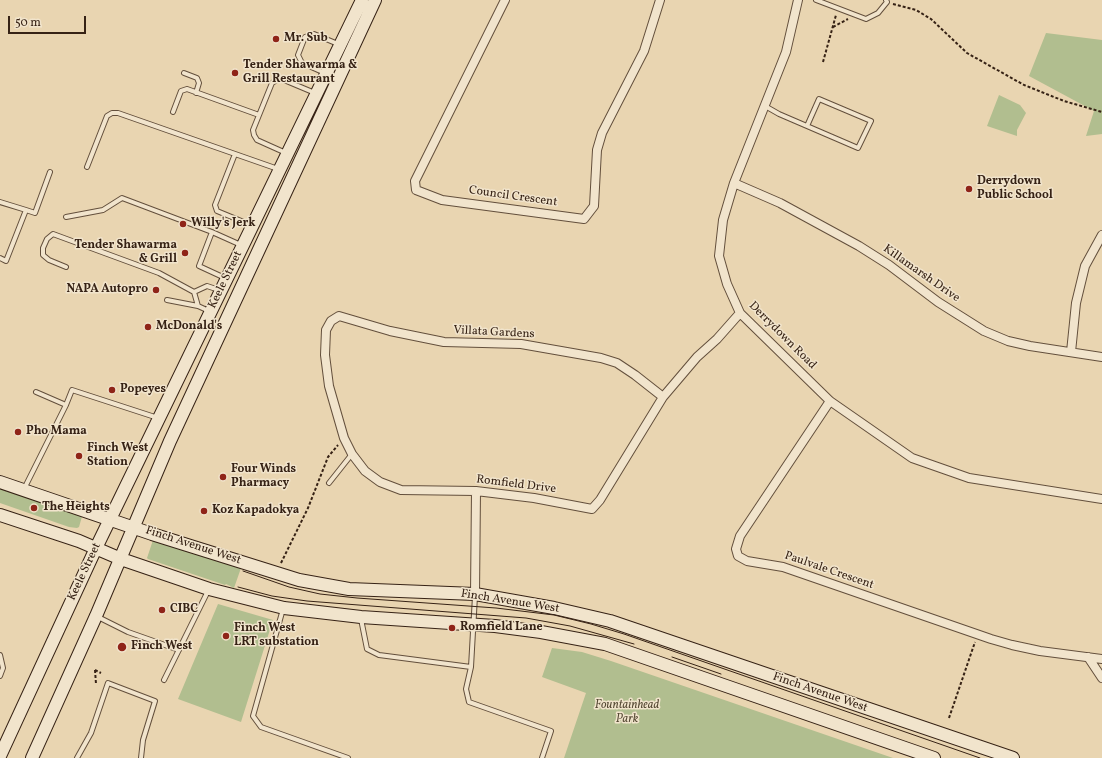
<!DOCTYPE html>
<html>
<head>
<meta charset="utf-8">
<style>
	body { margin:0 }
	#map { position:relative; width:1102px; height:758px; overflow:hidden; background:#e9d5b1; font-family:Vollkorn,serif }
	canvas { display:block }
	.scale { position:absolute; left:8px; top:16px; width:78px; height:18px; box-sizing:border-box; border:2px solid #362215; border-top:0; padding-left:5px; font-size:12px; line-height:14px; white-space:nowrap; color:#362215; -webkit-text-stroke:3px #f1e4cc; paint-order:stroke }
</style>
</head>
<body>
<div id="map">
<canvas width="1102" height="758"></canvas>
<div class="scale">50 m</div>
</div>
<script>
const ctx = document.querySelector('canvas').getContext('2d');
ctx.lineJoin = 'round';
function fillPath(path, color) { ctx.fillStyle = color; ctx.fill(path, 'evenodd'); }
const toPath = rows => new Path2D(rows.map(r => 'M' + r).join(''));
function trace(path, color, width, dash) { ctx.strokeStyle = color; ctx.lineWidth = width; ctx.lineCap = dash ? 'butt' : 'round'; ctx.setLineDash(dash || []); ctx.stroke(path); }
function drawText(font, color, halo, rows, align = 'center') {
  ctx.font = font + ' Vollkorn,serif'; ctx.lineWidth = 3; ctx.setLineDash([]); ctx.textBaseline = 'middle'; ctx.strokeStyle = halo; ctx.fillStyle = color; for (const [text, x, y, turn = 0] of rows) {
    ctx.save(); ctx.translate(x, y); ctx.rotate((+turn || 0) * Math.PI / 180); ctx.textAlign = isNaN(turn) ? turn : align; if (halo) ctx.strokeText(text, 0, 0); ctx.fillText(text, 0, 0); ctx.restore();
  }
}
const green = toPath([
	[1046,33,1102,40,1102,134,1086,136,1094,111,1029,76],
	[999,95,1020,105,1026,113,1017,130,1017,136,987,126],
	[0,485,83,513,79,527,77,528,69,527,0,503],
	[153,540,241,568,234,588,226,584,225,585,148,559,147,558],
	[218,604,273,620,241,722,178,699],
	[552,648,582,652,611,661,893,758,564,758,586,693,542,677]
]);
const path = toPath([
	[893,4,916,10,931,19,967,53,1024,85,1064,101,1102,112],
	[833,27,848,19],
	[823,62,836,15],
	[281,563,308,508,328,457,338,445],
	[95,670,96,684],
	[95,670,101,673],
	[949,718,975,642]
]);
const service = toPath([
	[816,0,866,19,878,13,887,2,886,0],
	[184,73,197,78,199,83,196,93],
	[325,73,302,63,298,55,305,37,314,34,338,44],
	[765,106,779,114,858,148,871,121,819,99,807,126],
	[173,112,181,91,187,89,259,115],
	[286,153,257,140,254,135,253,130,272,83,277,80,284,80,315,93],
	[235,154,215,205,217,211,251,225],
	[87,167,107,116,112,113,118,113,278,169],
	[0,202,26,210,6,261,0,258],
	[26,210,35,213,50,172],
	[66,217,103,210,122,198,212,232],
	[66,267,49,260,43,255,43,248,47,239,53,234,159,273,194,292],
	[225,278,199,266,212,232,241,245],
	[167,300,198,306],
	[209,311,198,306,194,292,207,286,219,290],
	[36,392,66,405,72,390,158,418],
	[329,483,352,454],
	[24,489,66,405],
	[283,609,253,716,261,727,348,758],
	[98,617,128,632,179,650],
	[361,619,367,649,379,655,471,667,475,596],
	[0,655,3,668,0,676],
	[471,667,466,689,469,702,551,731,542,758],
	[164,680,208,591],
	[77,758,91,733,108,683,155,701,143,740,141,758]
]);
const minor = toPath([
	[505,0,415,181,416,190,442,200,584,219,594,206,597,150,602,133,644,51,660,0],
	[798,0,786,52,734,183,723,220,719,256,727,284,740,313,830,401,912,458,969,478,1102,499],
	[734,183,780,203,859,246,889,265,938,302,984,331,1008,341,1030,346,1102,357],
	[1071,352,1076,303,1085,266,1102,235],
	[663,397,635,375,617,363,601,358,521,344,444,342,390,331,339,316,331,321,326,330,325,355,329,386,344,438,352,454,365,471,380,482,401,490,476,491,534,498,592,509,600,500,663,397,697,357,717,339,740,313],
	[830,401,740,536,736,549,738,556,747,561,783,567,991,639,1012,645,1040,651,1102,659],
	[475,594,476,491],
	[1088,657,1102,678]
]);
const secondary = toPath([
	[0,482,152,534,299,580,349,589,475,594,554,608,610,621,1013,758],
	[0,515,79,541,121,559,209,589,284,608,361,617,495,626,541,632,605,644,934,758],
	[0,756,96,548,362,0],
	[32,758,96,616,170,441,375,0]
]);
const tram = toPath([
	[243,571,289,587,320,594,357,598,496,608,554,615,591,624,624,634,980,758],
	[238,587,272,596,307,601,526,618,570,626,634,644],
	[672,657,721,674]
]);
const markers = [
	[276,39,4,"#8f2418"],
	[235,73,4,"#8f2418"],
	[969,189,4,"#8f2418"],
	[183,224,4,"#8f2418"],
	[185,253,4,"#8f2418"],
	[156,290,4,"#8f2418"],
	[148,327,4,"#8f2418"],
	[112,390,4,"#8f2418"],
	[18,432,4,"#8f2418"],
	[79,456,4,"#8f2418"],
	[223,477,4,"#8f2418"],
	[34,508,4,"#8f2418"],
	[204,511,4,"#8f2418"],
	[162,610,4,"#8f2418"],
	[452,628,4,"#8f2418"],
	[226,636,4,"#8f2418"],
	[122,647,5,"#8f2418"]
];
const poiNames = [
	["Mr. Sub",284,39],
	["Tender Shawarma &",243,66],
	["Grill Restaurant",243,80],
	["Derrydown",977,182],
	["Public School",977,196],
	["Willy's Jerk",191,224],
	["Tender Shawarma",177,246,"right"],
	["& Grill",177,260,"right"],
	["NAPA Autopro",148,290,"right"],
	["McDonald's",156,327],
	["Popeyes",120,390],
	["Pho Mama",26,432],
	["Finch West",87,449],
	["Station",87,463],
	["Four Winds",231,470],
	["Pharmacy",231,484],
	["The Heights",42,508],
	["Koz Kapadokya",212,511],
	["CIBC",170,610],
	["Romfield Lane",460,628],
	["Finch West",234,629],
	["LRT substation",234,643],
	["Finch West",131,647]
];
const streetNames = [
	["Council Crescent",513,197,8],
	["Killamarsh Drive",921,274,35],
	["Keele Street",226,280,-64],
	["Villata Gardens",494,333,3],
	["Derrydown Road",782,336,45],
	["Romfield Drive",516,485,7],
	["Finch Avenue West",193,546,18],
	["Paulvale Crescent",829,571,19],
	["Keele Street",85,572,-65],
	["Finch Avenue West",510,602,9],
	["Finch Avenue West",820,693,19]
];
const parkNames = [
	["Fountainhead",627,706],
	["Park",627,720]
];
fillPath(green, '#b1be8f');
trace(service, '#634f3c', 6);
trace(minor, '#634f3c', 10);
trace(secondary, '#362215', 14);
trace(path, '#362215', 2, [3, 2]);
trace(service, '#f1e4cc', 4);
trace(minor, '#f1e4cc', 8);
trace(secondary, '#f1e4cc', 12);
trace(tram, '#362215', 1);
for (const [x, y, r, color] of markers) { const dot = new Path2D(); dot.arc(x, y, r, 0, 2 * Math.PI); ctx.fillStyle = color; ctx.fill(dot); trace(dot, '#f1e4cc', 1.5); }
drawText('bold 12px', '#362215', '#f1e4cc', poiNames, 'left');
drawText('12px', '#362215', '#f1e4cc', streetNames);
drawText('italic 12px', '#554934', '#f1e4cc', parkNames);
</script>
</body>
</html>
